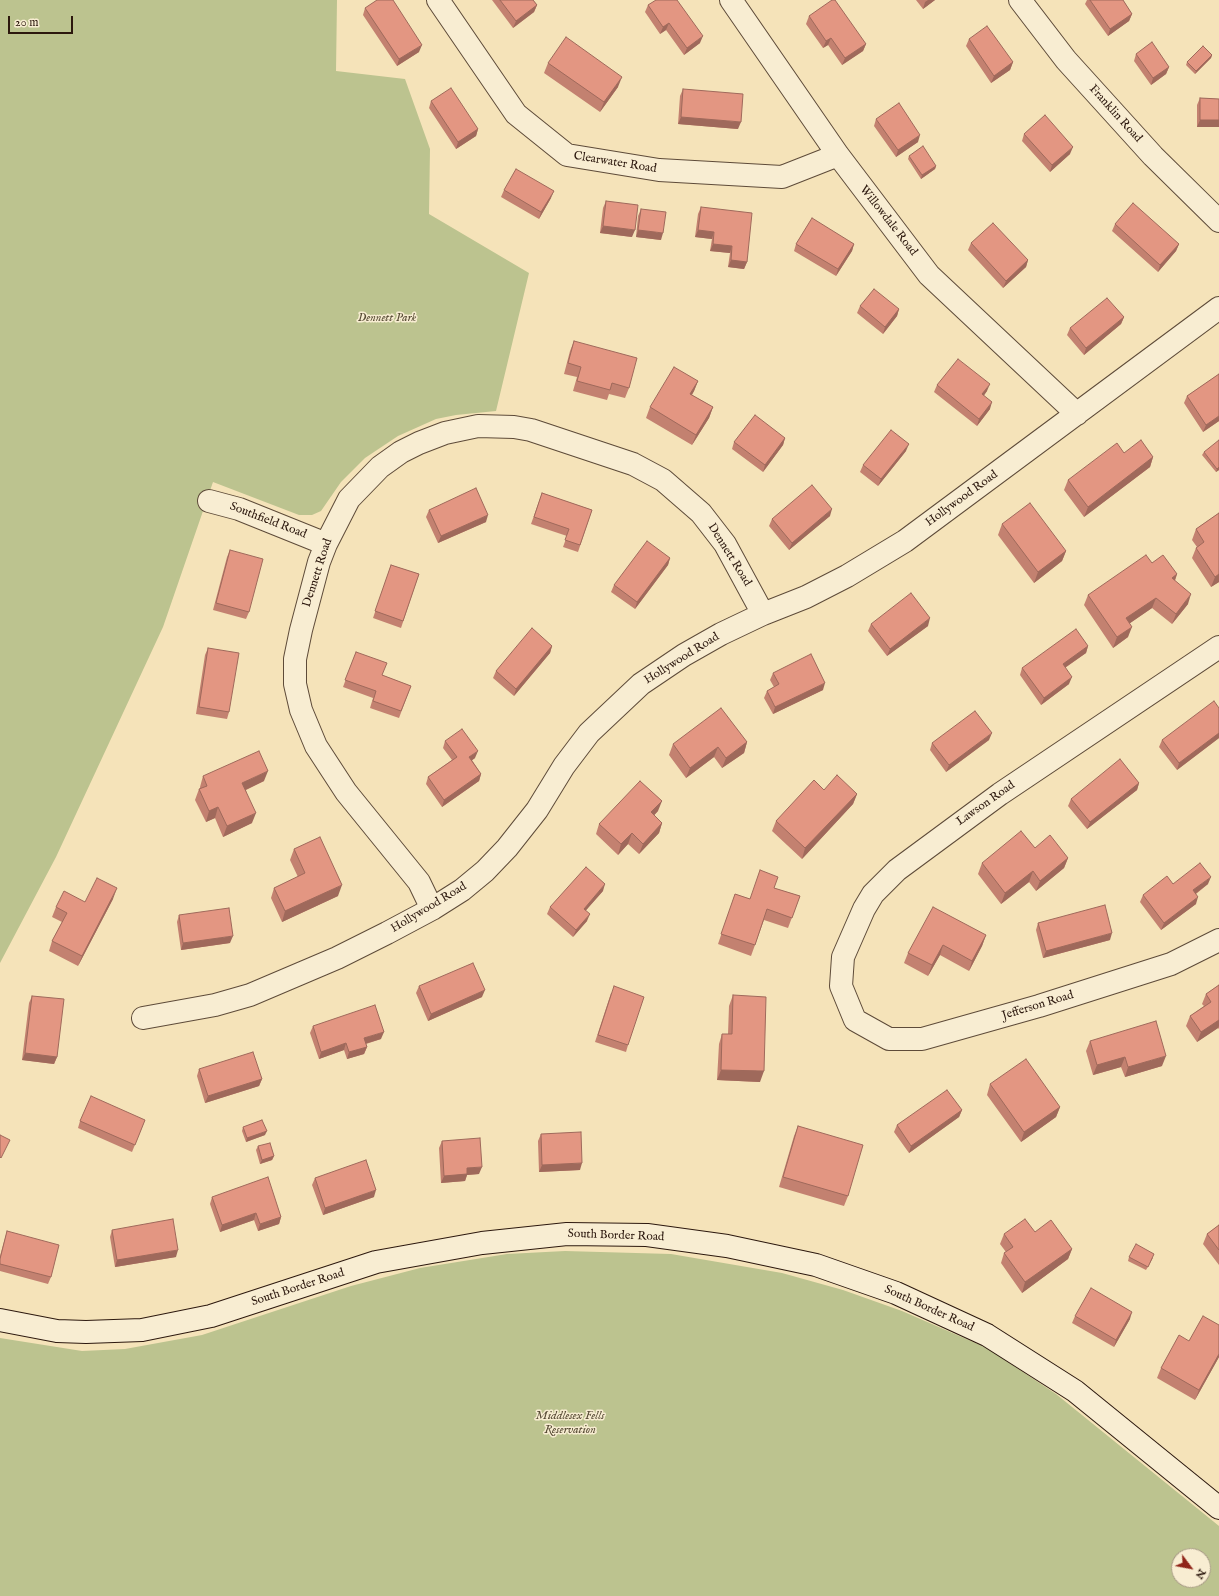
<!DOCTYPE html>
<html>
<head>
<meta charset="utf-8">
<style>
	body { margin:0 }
	#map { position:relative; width:1219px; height:1596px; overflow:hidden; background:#f5e3b9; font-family:"IM FELL English",serif }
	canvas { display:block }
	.north { position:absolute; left:1171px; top:1548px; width:40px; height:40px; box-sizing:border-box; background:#f8edd2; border:1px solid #a69884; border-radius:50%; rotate:122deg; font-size:11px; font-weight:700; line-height:16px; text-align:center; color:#2c180e }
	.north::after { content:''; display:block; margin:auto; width:14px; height:18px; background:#8f2418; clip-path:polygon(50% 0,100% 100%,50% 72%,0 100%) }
	.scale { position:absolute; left:8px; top:16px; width:65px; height:18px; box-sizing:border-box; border:2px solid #2c180e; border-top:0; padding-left:5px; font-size:12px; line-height:14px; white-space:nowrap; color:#2c180e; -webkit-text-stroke:3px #f8edd2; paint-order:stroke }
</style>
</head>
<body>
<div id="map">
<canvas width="1219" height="1596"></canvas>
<div class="north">N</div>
<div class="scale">20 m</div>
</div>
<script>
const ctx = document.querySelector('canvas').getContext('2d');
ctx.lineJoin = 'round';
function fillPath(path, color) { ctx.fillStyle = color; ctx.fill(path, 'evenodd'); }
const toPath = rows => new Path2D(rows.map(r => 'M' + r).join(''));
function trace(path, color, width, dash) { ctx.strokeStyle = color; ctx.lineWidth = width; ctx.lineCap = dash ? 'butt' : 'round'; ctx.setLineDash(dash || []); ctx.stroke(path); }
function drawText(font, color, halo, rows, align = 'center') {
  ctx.font = font + ' "IM FELL English",serif'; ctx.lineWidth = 3; ctx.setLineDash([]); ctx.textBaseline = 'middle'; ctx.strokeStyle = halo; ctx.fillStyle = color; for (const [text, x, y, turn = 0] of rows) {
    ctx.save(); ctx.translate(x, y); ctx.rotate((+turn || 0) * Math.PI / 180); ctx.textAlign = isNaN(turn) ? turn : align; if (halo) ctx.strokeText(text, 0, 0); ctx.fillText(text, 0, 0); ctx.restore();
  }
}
const green = toPath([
	[0,0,337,0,336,71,405,79,430,149,429,214,529,273,496,411,456,415,436,419,398,436,365,458,341,482,321,511,312,515,299,515,213,482,163,627,56,857,0,963],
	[565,1251,671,1254,782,1273,843,1290,902,1311,987,1348,1056,1394,1219,1526,1219,1596,0,1596,0,1338,82,1351,125,1349,202,1335,351,1286,420,1268,507,1254],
	[1179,1556,1203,1556,1203,1580,1179,1580]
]);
const street = toPath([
	[438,0,516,114,567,155,659,170,782,177,838,155],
	[731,0,838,155,929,275,1077,414],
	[1020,0,1066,60,1153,156,1219,221],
	[209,501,239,509,326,544],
	[1219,647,1000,794,897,870,873,894,864,909,843,957,841,986,855,1020,889,1039,922,1039,1039,1006,1171,964,1219,940],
	[432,909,419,882,346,792,316,746,301,710,295,684,295,659,301,630,319,562,326,544,349,499,380,467,401,452,419,443,445,433,478,426,514,427,531,430,633,464,663,480,701,513,725,544,763,614],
	[143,1018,215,1005,250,995,337,958,387,933,432,909,462,890,485,871,507,848,537,810,564,766,589,733,641,684,684,655,721,634,763,614,806,597,847,576,905,541,1219,308]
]);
const secondary = toPath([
	[0,1320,57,1331,86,1332,142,1330,211,1316,376,1262,482,1243,567,1234,647,1235,727,1246,816,1265,896,1293,987,1335,1075,1391,1219,1508]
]);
const wall = toPath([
	[492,0,533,0,537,5,534,12,513,28],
	[916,0,935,0,923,9],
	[1087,0,1123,0,1132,14,1129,21,1108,36,1085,4],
	[648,5,700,43,684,55,666,30,660,34,645,12],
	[365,8,419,52,397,66,363,15],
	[809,16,866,44,863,51,842,65,828,45,823,48,806,24],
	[969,39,1013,62,1010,70,991,83,966,46],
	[1136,54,1169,67,1166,74,1151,85,1134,61],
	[1212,55,1211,58,1195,74,1186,65,1187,62],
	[548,63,618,87,600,112,544,73],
	[683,89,738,129,678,124,680,96],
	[1200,98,1219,99,1219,127,1197,127,1197,105],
	[431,101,478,129,476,136,456,149,429,108],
	[876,119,918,142,896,157,874,126],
	[1024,134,1070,154,1050,172,1022,141],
	[909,156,936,166,935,169,921,179,908,159],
	[504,190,551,198,539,219,501,197],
	[606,201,632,237,600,233,603,208],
	[701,207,747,262,744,269,728,267,730,253,710,251,712,239,695,237,698,214],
	[641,209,661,240,636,237,638,216],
	[1115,224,1179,244,1176,251,1158,272,1112,231],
	[971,243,1028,260,1026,267,1003,288,968,250],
	[796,244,854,244,852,251,836,276,794,251],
	[860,306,899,309,897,316,883,334,857,313],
	[1124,317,1121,324,1084,355,1067,335,1070,328],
	[574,341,629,388,625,398,609,394,607,400,573,391,577,377,564,374,570,351],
	[1219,374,1219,421,1203,432,1184,403,1187,396],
	[698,381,694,391,692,395,713,407,709,418,692,445,646,418,650,407],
	[937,385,987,391,984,395,990,409,977,426,934,392],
	[785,438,783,445,763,472,732,449,734,442],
	[906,451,878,486,860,472,863,465],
	[1204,452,1219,470,1216,472,1202,455],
	[1153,457,1150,467,1084,517,1064,490,1068,480],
	[542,493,592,510,578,552,563,547,567,536,531,524],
	[429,510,486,522,438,543,426,517],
	[1219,513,1219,582,1211,587,1192,558,1196,548,1197,547,1192,540,1196,529],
	[830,516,789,550,769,526,772,519],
	[1002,524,1066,551,1062,561,1034,583,998,535],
	[230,550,249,612,246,619,213,610,227,557],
	[670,558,668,565,635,609,611,592,614,585],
	[1152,563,1177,574,1175,581,1188,604,1172,624,1152,608,1130,623,1128,637,1113,648,1084,605,1088,595],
	[391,565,419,574,401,628,373,618],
	[871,624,928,626,887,656,868,631],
	[552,646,550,653,514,696,493,678,496,671],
	[1088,646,1086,653,1065,668,1069,684,1041,705,1020,675,1022,668],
	[208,648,229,712,227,719,196,714,205,655],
	[356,652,382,675,411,686,399,718,370,708,373,698,343,687],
	[773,673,823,690,773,714,764,698,767,691,774,687,770,680],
	[1219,708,1219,738,1177,770,1159,747,1162,740],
	[989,740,946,772,930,750,932,743],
	[445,741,475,758,472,760,481,774,479,781,442,807,426,784,428,777,452,760,443,748],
	[747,742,744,753,722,768,714,757,686,778,669,755,673,744],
	[203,776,264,781,246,790,252,823,223,837,215,818,206,822,195,800,199,789,200,789,200,787],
	[1139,783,1137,790,1087,829,1068,806,1071,799],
	[857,794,853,804,802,859,772,831,776,821],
	[658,811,654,815,662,823,659,833,639,854,628,844,618,855,596,834,599,824],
	[1035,848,1068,858,1064,868,1036,891,1029,882,1001,904,978,874,982,863],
	[294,849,338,896,282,922,271,898,274,888,298,877,290,860],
	[1173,884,1208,884,1196,894,1196,904,1161,930,1140,902,1143,895],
	[774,888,800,896,788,928,764,920,751,956,718,944,735,894,750,899],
	[603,891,586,910,587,921,573,937,547,914,550,907],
	[113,899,78,966,49,951,52,941,62,922,52,917,56,907,85,902],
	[179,915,230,943,181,950,177,922],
	[1038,923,1110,940,1043,958,1036,930],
	[986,935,982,946,969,971,940,955,928,976,904,963,908,953],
	[1219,985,1219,1029,1218,1028,1197,1042,1186,1026,1190,1016,1204,1006,1202,1004,1206,994],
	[419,986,482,997,428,1021,416,993],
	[611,993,628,1045,626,1052,595,1042],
	[733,995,760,1082,717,1080,719,1044,722,1034,728,1034,729,1006],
	[32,996,57,1057,54,1064,22,1060,29,1003],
	[313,1026,381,1039,366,1044,367,1047,364,1054,347,1059,344,1050,319,1059,310,1033],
	[1090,1041,1162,1066,1125,1077,1121,1067,1093,1075,1086,1051],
	[199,1069,262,1079,259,1086,205,1103,197,1076],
	[990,1084,1060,1107,1056,1117,1021,1142,987,1095],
	[962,1110,959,1117,909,1153,894,1132,897,1125],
	[145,1120,132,1152,78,1128,80,1121],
	[798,1126,848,1196,844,1206,779,1187,794,1136],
	[243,1127,265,1135,246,1142,242,1131],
	[541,1134,580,1170,539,1172,538,1141],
	[442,1141,479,1174,467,1175,465,1181,441,1183,439,1148],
	[258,1146,274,1156,272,1160,260,1164,256,1150],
	[315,1178,374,1197,323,1215,312,1185],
	[212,1197,281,1217,279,1224,258,1231,254,1220,220,1232,210,1204],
	[1219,1225,1219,1265,1203,1244,1207,1234],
	[112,1230,176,1257,115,1267,110,1237],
	[7,1231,51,1277,48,1284,0,1271,0,1256,5,1238],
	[1035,1232,1072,1249,1068,1259,1022,1293,1001,1263,1004,1253,1006,1252,1000,1244,1004,1234],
	[1129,1257,1153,1258,1146,1270,1128,1261],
	[1075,1316,1130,1319,1114,1347,1072,1323],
	[1219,1325,1219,1357,1195,1400,1157,1378,1161,1368,1189,1341]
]);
const shadedWall = toPath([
	[928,0,935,0,923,9,925,2],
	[537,5,534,12,513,28,516,21],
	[1132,14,1129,21,1108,36,1110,29],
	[669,23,666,30,660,34,663,27],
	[703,36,700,43,684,55,687,48],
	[831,38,828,45,823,48,826,41],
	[866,44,863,51,842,65,845,58],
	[422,45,419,52,397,66,399,59],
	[1212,55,1211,58,1195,74,1196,71],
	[1013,62,1010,70,991,83,994,76],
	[1169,67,1166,74,1151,85,1153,78],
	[622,77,618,87,600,112,604,102],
	[681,117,741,122,738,129,678,124],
	[1200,120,1219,120,1219,127,1197,127],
	[478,129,476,136,456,149,458,142],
	[920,135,918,142,896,157,898,150],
	[1073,147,1070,154,1050,172,1052,165],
	[936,166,935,169,921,179,922,175],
	[554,191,551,198,539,219,541,212],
	[603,226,635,230,632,237,600,233],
	[638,230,663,233,661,240,636,237],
	[698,230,714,232,712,239,695,237],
	[713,244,732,246,730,253,710,251],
	[854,244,852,251,836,276,838,269],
	[1179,244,1176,251,1158,272,1160,265],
	[731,260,747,262,744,269,728,267],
	[1028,260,1026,267,1003,288,1006,281],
	[899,309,897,316,883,334,885,327],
	[1124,317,1121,324,1084,355,1086,348],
	[698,381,694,391,686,404,690,394],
	[990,384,987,391,980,401,982,394],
	[992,402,990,409,977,426,979,419],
	[713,407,709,418,692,445,696,435],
	[1219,416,1219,421,1203,432,1206,425],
	[785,438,783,445,763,472,765,465],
	[909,444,906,451,878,486,881,479],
	[1153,457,1150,467,1084,517,1088,507],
	[1219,467,1219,470,1216,472,1217,469],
	[832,509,830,516,789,550,792,543],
	[488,515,486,522,438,543,441,536],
	[1066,551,1062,561,1034,583,1038,572],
	[670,558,668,565,635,609,637,602],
	[1177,574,1173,585,1172,578],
	[1219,574,1219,582,1211,587,1215,577],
	[1191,594,1188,604,1172,624,1176,614],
	[1156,598,1152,608,1123,628,1126,618],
	[930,618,928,626,887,656,890,649],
	[1132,627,1128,637,1113,648,1117,637],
	[552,646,550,653,514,696,516,689],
	[1088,646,1086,653,1060,671,1063,664],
	[1072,677,1069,684,1041,705,1044,698],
	[825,683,823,690,773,714,775,707],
	[992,733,989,740,946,772,949,765],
	[1219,733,1219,738,1177,770,1179,763],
	[747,742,744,753,722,768,726,758],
	[718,747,714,757,686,778,690,768],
	[478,751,475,758,467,764,469,757],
	[268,771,264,781,239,793,242,783],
	[481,774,479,781,442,807,444,800],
	[1139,783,1137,790,1087,829,1090,822],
	[857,794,853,804,802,859,805,848],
	[662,801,658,811,647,823,651,812],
	[218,807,215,818,206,822,209,811],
	[256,813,252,823,223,837,227,826],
	[662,823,659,833,639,854,643,844],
	[632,833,628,844,618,855,621,844],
	[1068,858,1064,868,1036,891,1040,881],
	[1033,871,1029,882,1001,904,1005,893],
	[1211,877,1208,884,1191,897,1193,890],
	[605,884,603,891,581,916,584,909],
	[342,885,338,896,282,922,285,911],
	[117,888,113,899,78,966,82,956],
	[1198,897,1196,904,1161,930,1164,923],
	[590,914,587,921,573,937,576,930],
	[1112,933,1110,940,1043,958,1046,951],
	[986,935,982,946,969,971,972,961],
	[233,936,230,943,181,950,183,943],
	[943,945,940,955,928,976,932,965],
	[485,990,482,997,428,1021,431,1014],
	[1219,1020,1219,1026,1218,1028,1197,1042,1201,1032],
	[384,1032,381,1039,361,1045,364,1038],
	[346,1043,344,1050,319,1059,321,1052],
	[367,1047,364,1054,347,1059,349,1052],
	[25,1053,57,1057,54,1064,22,1060],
	[1166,1056,1162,1066,1125,1077,1128,1067],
	[1125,1057,1121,1067,1093,1075,1097,1065],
	[721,1070,764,1071,760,1082,717,1080],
	[262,1079,259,1086,205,1103,208,1096],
	[1060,1107,1056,1117,1021,1142,1024,1132],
	[962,1110,959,1117,909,1153,911,1146],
	[267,1131,265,1135,246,1142,247,1138],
	[274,1156,272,1160,260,1164,262,1160],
	[582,1163,580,1170,539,1172,542,1165],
	[482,1167,479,1174,467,1175,465,1181,441,1183,444,1176,467,1168],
	[376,1190,374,1197,323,1215,325,1208],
	[256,1213,254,1220,220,1232,222,1225],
	[281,1217,279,1224,258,1231,260,1224],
	[1072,1249,1068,1259,1022,1293,1025,1282],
	[178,1250,176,1257,115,1267,117,1260],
	[1132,1312,1130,1319,1114,1347,1116,1340],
	[1219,1354,1219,1357,1195,1400,1199,1390]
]);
const building = toPath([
	[377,0,393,0,422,45,399,59,365,8,377,0],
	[500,0,533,0,537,5,516,21,500,0],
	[656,0,677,0,703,36,687,48,669,23,663,27,648,5,656,0],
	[832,0,835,0,866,44,845,58,831,38,826,41,809,16,832,0],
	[1090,0,1123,0,1132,14,1110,29,1090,0],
	[987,26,1013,62,994,76,969,39,987,26],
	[566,37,622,77,604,102,548,63,566,37],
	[1152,42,1169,67,1153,78,1136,54,1152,42],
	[1203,46,1212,55,1196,71,1187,62,1203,46],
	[451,88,478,129,458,142,431,101,451,88],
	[683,89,743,94,741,122,681,117,683,89],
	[1200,98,1219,99,1219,120,1200,120,1200,98],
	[899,103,920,135,898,150,876,119,899,103],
	[1045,115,1073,147,1052,165,1024,134,1045,115],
	[923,146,936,166,922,175,909,156,923,146],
	[516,169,554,191,541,212,504,190,516,169],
	[606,201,638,205,635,230,603,226,606,201],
	[1133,203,1179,244,1160,265,1115,224,1133,203],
	[701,207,752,213,747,262,731,260,732,246,713,244,714,232,698,230,701,207],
	[641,209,666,212,663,233,638,230,641,209],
	[812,218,854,244,838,269,796,244,812,218],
	[993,223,1028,260,1006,281,971,243,993,223],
	[874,289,899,309,885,327,860,306,874,289],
	[1107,298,1124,317,1086,348,1070,328,1107,298],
	[574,341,637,358,629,388,612,383,610,390,577,381,581,367,568,363,574,341],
	[958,359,990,384,982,394,992,402,979,419,937,385,958,359],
	[674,367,698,381,690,394,713,407,696,435,650,407,674,367],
	[1219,374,1219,416,1206,425,1187,396,1219,374],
	[755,415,785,438,765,465,734,442,755,415],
	[891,430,909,444,881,479,863,465,891,430],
	[1141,440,1153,457,1088,507,1068,480,1117,443,1124,453,1141,440],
	[1219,440,1219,467,1217,469,1204,452,1219,440],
	[812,485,832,509,792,543,772,519,812,485],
	[476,488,488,515,441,536,429,510,476,488],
	[542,493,592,510,580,545,565,540,569,529,534,517,542,493],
	[1030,503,1066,551,1038,572,1002,524,1030,503],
	[1219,513,1219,574,1215,577,1196,548,1204,542,1196,529,1219,513],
	[647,541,670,558,637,602,614,585,647,541],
	[230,550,263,559,249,612,216,603,230,550],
	[1146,555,1152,563,1163,555,1177,574,1172,578,1191,594,1176,614,1156,598,1126,618,1132,627,1117,637,1088,595,1146,555],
	[391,565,419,574,403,621,375,611,391,565],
	[911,593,930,618,890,649,871,624,911,593],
	[532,628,552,646,516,689,496,671,532,628],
	[1076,629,1088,646,1063,664,1072,677,1044,698,1022,668,1076,629],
	[208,648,239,653,229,712,199,707,208,648],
	[356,652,387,663,382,675,411,686,401,711,373,701,376,691,345,680,356,652],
	[811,654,825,683,775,707,767,691,779,684,773,673,811,654],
	[1214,701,1219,708,1219,733,1179,763,1162,740,1214,701],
	[721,708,747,742,726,758,718,747,690,768,673,744,721,708],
	[975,711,992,733,949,765,932,743,975,711],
	[462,729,478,751,469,757,481,774,444,800,428,777,457,757,445,741,462,729],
	[259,751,268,771,242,783,256,813,227,826,218,807,209,811,199,789,207,786,203,776,259,751],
	[1120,759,1139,783,1090,822,1071,799,1120,759],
	[837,775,857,794,805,848,776,821,814,780,824,790,837,775],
	[640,781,662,801,651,812,662,823,643,844,632,833,621,844,599,824,640,781],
	[1021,831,1035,848,1050,835,1068,858,1040,881,1033,871,1005,893,982,863,1021,831],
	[320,837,342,885,285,911,274,888,305,873,294,849,320,837],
	[1200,863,1211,877,1193,890,1198,897,1164,923,1143,895,1167,876,1173,884,1200,863],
	[586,867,605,884,584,909,590,914,576,930,550,907,586,867],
	[760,870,778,877,774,888,800,896,792,918,767,909,755,945,721,934,735,894,750,899,760,870],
	[97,878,117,888,82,956,52,941,67,913,56,907,64,891,85,902,97,878],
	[1105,905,1112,933,1046,951,1038,923,1105,905],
	[933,907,986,935,972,961,943,945,932,965,908,953,933,907],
	[229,908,233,936,183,943,179,915,229,908],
	[473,963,485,990,431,1014,419,986,473,963],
	[1219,985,1219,1020,1201,1032,1190,1016,1211,1002,1206,994,1219,985],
	[614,986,644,997,628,1045,598,1035,614,986],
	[733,995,766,997,764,1071,721,1070,722,1034,732,1034,733,995],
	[32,996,64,999,57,1057,25,1053,32,996],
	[375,1005,384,1032,364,1038,367,1047,349,1052,346,1043,321,1052,313,1026,375,1005],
	[1156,1021,1166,1056,1128,1067,1125,1057,1097,1065,1090,1041,1156,1021],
	[253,1052,262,1079,208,1096,199,1069,253,1052],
	[1026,1059,1060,1107,1024,1132,990,1084,1026,1059],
	[947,1090,962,1110,911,1146,897,1125,947,1090],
	[91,1096,145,1120,135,1145,80,1121,91,1096],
	[262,1120,267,1131,247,1138,243,1127,262,1120],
	[798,1126,863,1145,848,1196,783,1177,798,1126],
	[581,1132,582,1163,542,1165,541,1134,581,1132],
	[0,1135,10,1140,1,1158,0,1157,0,1135],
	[480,1138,482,1167,467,1168,467,1174,444,1176,442,1141,480,1138],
	[270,1143,274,1156,262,1160,258,1146,270,1143],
	[366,1160,376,1190,325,1208,315,1178,366,1160],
	[268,1177,281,1217,260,1224,256,1213,222,1225,212,1197,268,1177],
	[173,1219,178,1250,117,1260,112,1230,173,1219],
	[1025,1219,1035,1232,1051,1220,1072,1249,1025,1282,1004,1253,1013,1247,1004,1234,1025,1219],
	[1219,1225,1219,1250,1207,1234,1219,1225],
	[7,1231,59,1245,51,1277,0,1264,0,1259,7,1231],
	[1136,1244,1154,1254,1148,1267,1129,1257,1136,1244],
	[1091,1288,1132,1312,1116,1340,1075,1316,1091,1288],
	[1203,1316,1219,1325,1219,1354,1199,1390,1161,1368,1179,1335,1189,1341,1203,1316]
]);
const streetNames = [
	["Franklin Road",1115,114,48],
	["Clearwater Road",615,163,9],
	["Willowdale Road",888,221,52],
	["Hollywood Road",962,499,-36],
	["Southfield Road",268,521,21],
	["Dennett Road",729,555,58],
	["Dennett Road",318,573,-72],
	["Hollywood Road",682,659,-32],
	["Lawson Road",986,804,-35],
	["Hollywood Road",429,908,-31],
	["Jefferson Road",1038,1006,-17],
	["South Border Road",616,1236,2],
	["South Border Road",298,1288,-18],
	["South Border Road",929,1309,24]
];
const parkNames = [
	["Dennett Park",387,319],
	["Middlesex Fells",570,1417],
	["Reservation",570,1431]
];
fillPath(green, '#bcc38f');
trace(street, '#5e4b39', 24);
trace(secondary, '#2c180e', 24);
trace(street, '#f8edd2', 22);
trace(secondary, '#f8edd2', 22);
fillPath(wall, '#c38170');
fillPath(shadedWall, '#9f695b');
fillPath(building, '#e39682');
trace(building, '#9f695b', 1);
drawText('12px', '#2c180e', '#f8edd2', streetNames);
drawText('italic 12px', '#574b35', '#f8edd2', parkNames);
</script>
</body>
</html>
